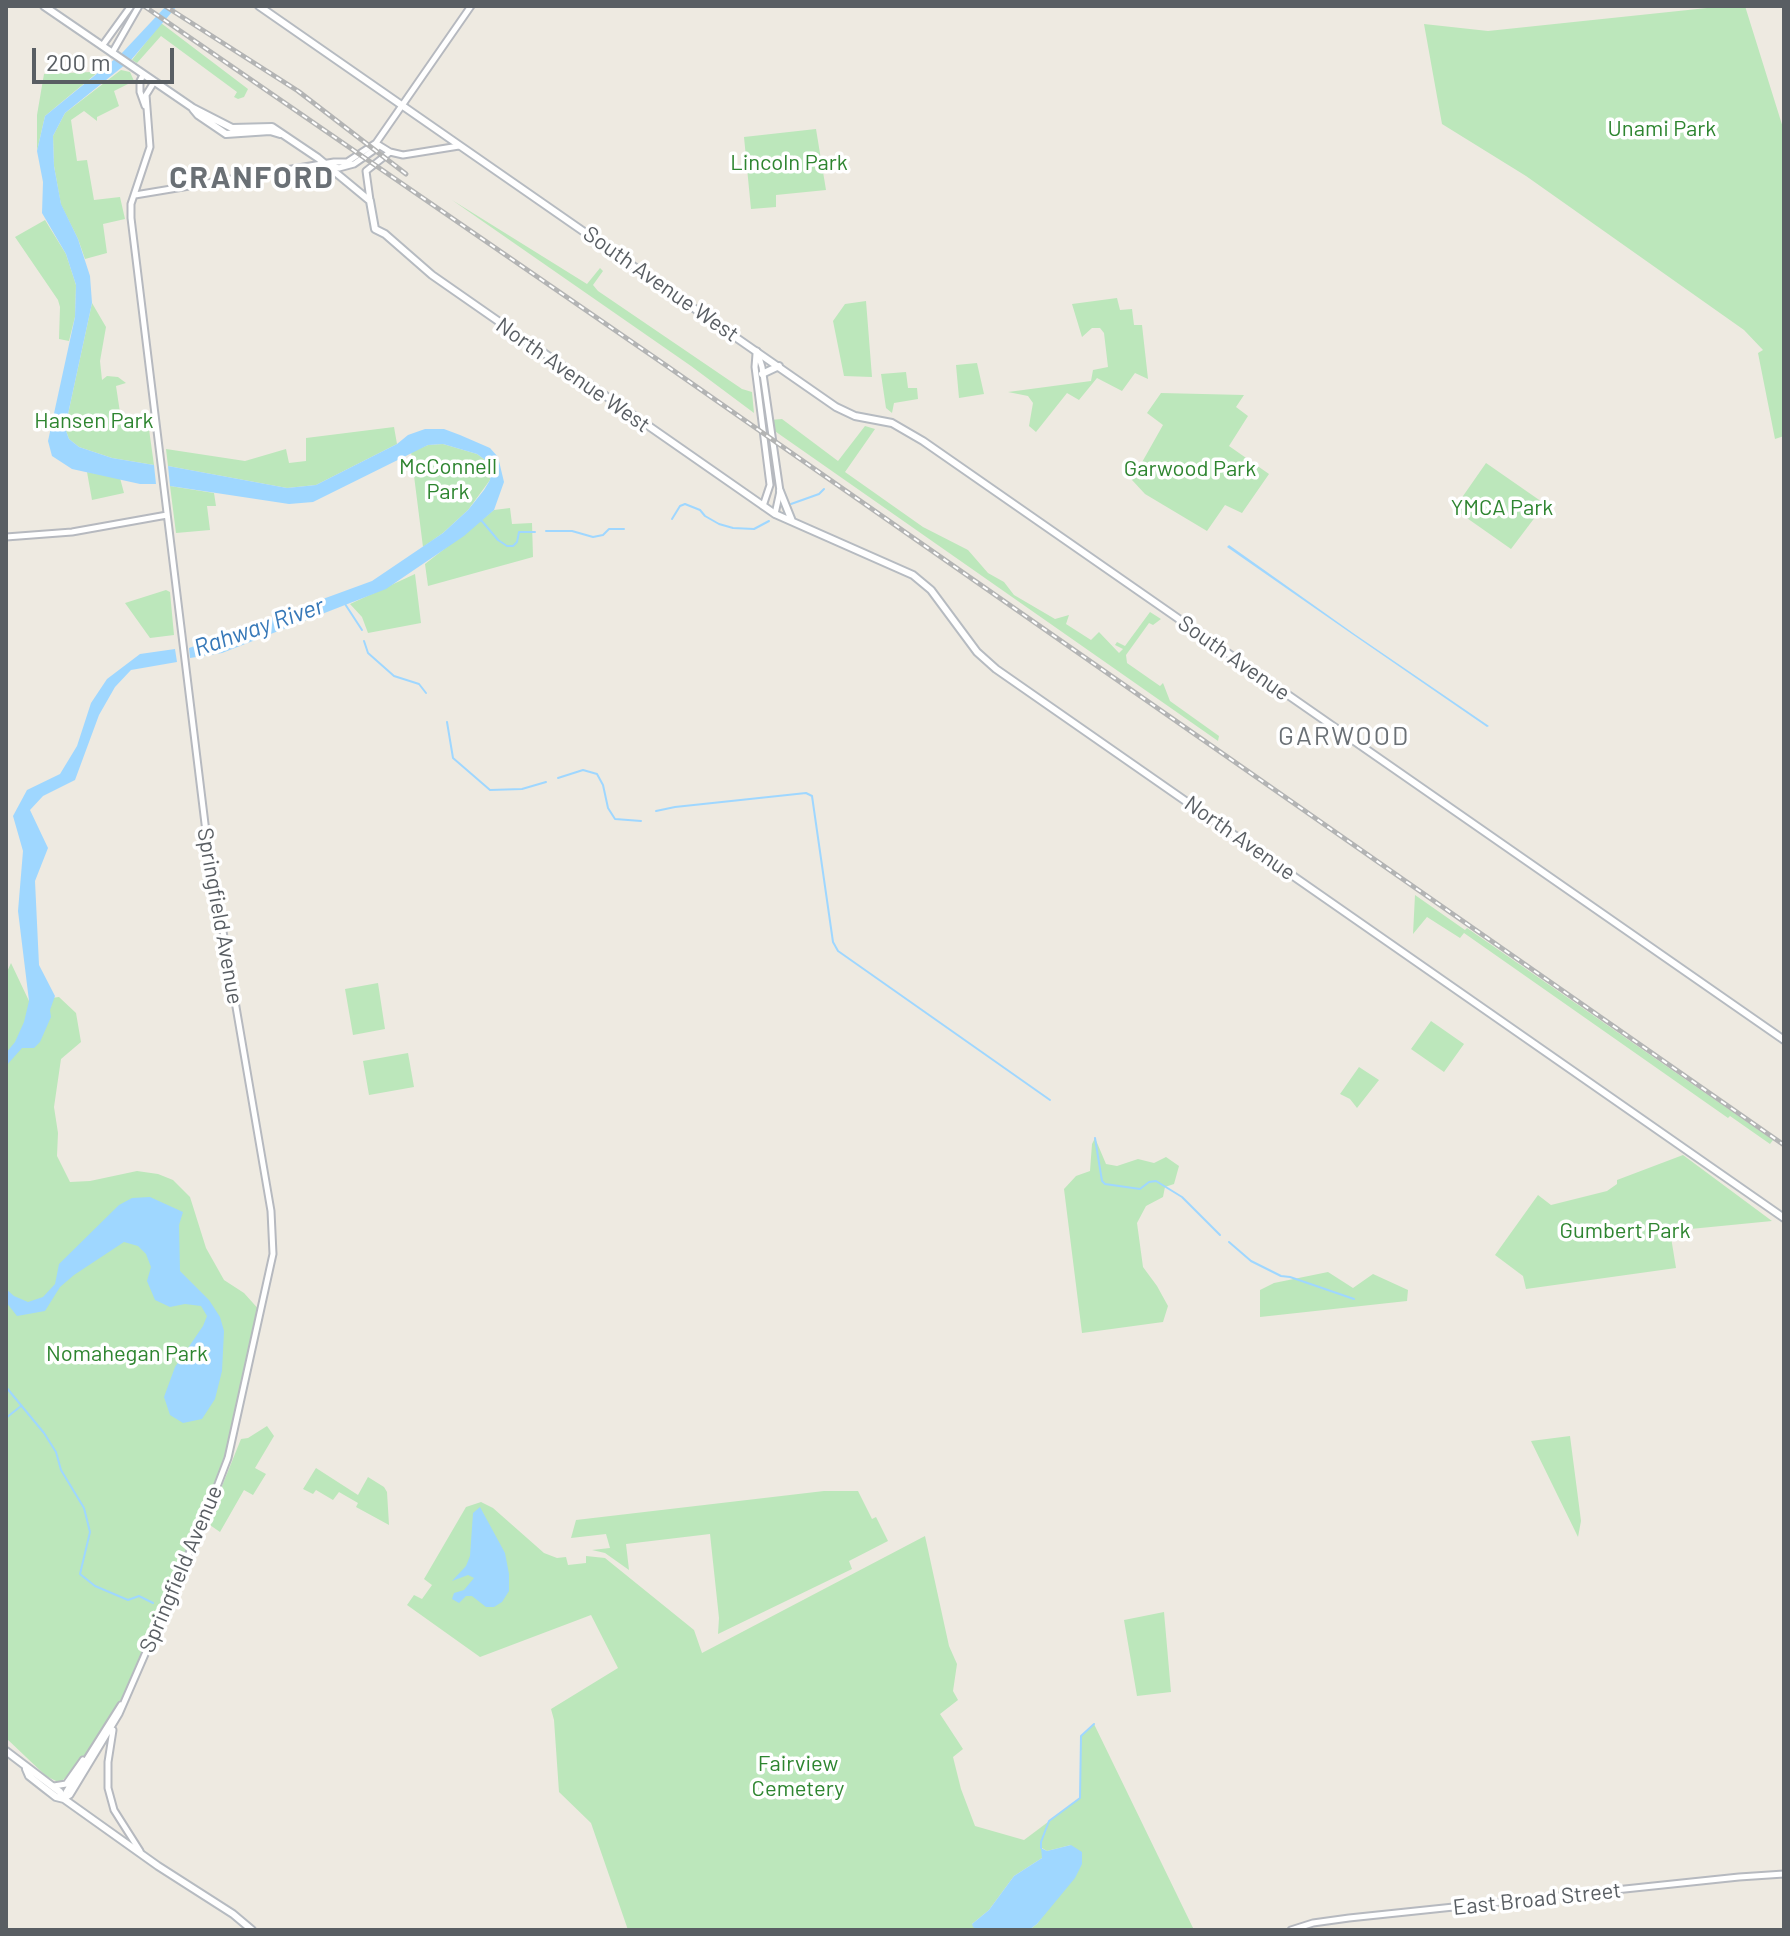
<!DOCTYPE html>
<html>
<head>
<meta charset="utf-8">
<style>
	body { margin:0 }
	#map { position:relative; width:1790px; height:1936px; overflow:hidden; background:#eeeae1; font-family:Barlow,sans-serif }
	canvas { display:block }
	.frame { position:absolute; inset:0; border:8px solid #595e63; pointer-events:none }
	.scale { position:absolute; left:32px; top:48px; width:142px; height:36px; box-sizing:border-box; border:4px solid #595e63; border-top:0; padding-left:10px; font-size:24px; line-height:28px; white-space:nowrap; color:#595e63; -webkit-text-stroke:6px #fff; paint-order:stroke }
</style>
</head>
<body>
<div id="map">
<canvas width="1790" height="1936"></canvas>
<div class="frame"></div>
<div class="scale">200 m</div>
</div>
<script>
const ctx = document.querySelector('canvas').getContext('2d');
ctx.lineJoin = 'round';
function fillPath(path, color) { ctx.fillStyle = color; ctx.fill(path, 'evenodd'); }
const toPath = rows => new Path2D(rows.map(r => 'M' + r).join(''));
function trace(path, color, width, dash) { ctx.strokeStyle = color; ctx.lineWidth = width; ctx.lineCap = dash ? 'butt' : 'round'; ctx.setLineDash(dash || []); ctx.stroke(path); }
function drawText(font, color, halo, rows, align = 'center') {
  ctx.font = font + ' Barlow,sans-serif'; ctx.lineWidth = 7; ctx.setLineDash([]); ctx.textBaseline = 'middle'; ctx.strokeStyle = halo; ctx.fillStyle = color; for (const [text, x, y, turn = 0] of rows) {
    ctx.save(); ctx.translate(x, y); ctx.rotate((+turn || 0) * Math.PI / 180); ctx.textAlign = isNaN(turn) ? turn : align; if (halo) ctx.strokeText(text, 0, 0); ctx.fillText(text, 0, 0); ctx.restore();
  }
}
const green = toPath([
	[1726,6,1745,6,1784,131,1784,436,1775,439,1758,353,1763,350,1744,330,1526,176,1442,124,1424,24,1488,31],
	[161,23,248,89,244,97,238,99,234,97,237,92,161,36,137,63,132,60],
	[106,59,110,62,45,116,37,151,37,115,44,74,91,72],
	[121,70,130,72,134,81,114,91,119,106,97,117,97,121,84,111,71,120,77,161,87,160,94,200,120,197,125,219,103,224,107,253,85,259,78,239,61,205,54,166,53,136,65,113],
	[816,129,826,190,776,195,776,207,751,209,744,137],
	[452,200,587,284,600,268,603,271,593,285,598,291,742,389,752,392,754,413,691,366],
	[45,220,66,254,76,285,75,317,69,341,59,339,60,307,58,300,15,237],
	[1117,298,1120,310,1132,309,1134,325,1142,325,1148,379,1135,373,1122,391,1097,378,1079,400,1067,393,1036,432,1029,426,1033,403,1028,396,1008,392,1091,381,1093,370,1108,367,1104,333,1100,328,1092,328,1082,337,1072,304],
	[866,301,872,377,844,376,833,321,845,304],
	[92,303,106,327,100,361,102,380,107,376,118,377,126,383,116,386,121,419,147,415,154,465,112,458,79,447,69,439,65,428],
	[977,363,984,394,959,398,956,365],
	[906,372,908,388,917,388,918,399,894,403,892,413,886,408,881,374],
	[1161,393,1244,395,1236,407,1248,416,1229,446,1269,474,1242,513,1225,505,1207,531,1145,494,1132,480,1163,425,1147,413],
	[782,419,838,461,865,426,875,429,845,472,923,527,968,550,988,573,1004,582,1014,595,1055,619,1069,615,1066,624,1091,640,1099,632,1119,653,1123,649,1115,645,1117,642,1125,646,1150,612,1161,619,1153,625,1149,623,1126,655,1127,663,1160,686,1163,683,1170,701,1219,736,1218,741,769,427,770,420],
	[394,427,397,444,316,485,287,488,168,466,166,449,245,461,286,449,289,463,306,461,306,438],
	[443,444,477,454,488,462,491,471,490,480,468,510,443,533,423,547,411,452,428,445],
	[1486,463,1545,504,1511,549,1454,509],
	[87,472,120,478,124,493,92,500],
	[170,486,214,493,216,506,207,506,210,530,176,533],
	[510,508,512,524,532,523,533,557,428,586,425,564,494,510],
	[415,574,421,623,368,633,362,617,350,604],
	[166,590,170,592,174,635,150,638,125,603],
	[1415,895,1465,930,1467,928,1773,1140,1770,1144,1730,1116,1728,1118,1464,933,1460,938,1427,917,1413,934],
	[11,963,29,1001,59,997,76,1013,81,1042,61,1059,54,1107,58,1133,57,1156,70,1182,90,1181,137,1171,158,1174,173,1180,190,1197,206,1248,224,1280,244,1293,262,1313,228,1458,121,1704,92,1750,60,1783,46,1776,6,1738,6,974],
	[378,983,385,1029,353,1035,345,989],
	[1431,1021,1464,1044,1444,1072,1411,1049],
	[408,1053,414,1087,369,1095,363,1061],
	[1359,1067,1379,1080,1357,1108,1350,1099,1340,1094],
	[1095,1138,1106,1164,1117,1166,1138,1159,1154,1163,1166,1157,1179,1166,1174,1184,1165,1187,1163,1197,1146,1206,1137,1223,1143,1267,1157,1286,1168,1306,1163,1322,1082,1333,1064,1189,1076,1176,1090,1171,1092,1144],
	[1683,1155,1772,1221,1670,1231,1676,1268,1526,1289,1523,1276,1495,1255,1538,1195,1551,1205,1607,1191,1617,1184,1617,1180],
	[1328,1272,1353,1288,1373,1274,1408,1290,1407,1301,1260,1317,1260,1290,1274,1283],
	[267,1426,274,1436,255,1468,266,1474,253,1495,244,1490,220,1532,207,1523,241,1439,248,1438],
	[1570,1436,1581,1521,1578,1537,1531,1441],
	[316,1468,358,1495,368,1477,384,1487,387,1492,389,1525,356,1507,358,1503,339,1492,333,1500,316,1490,313,1494,303,1489],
	[824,1491,858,1491,872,1519,876,1517,888,1541,849,1561,852,1569,718,1634,719,1618,710,1534,626,1544,629,1570,605,1553,592,1550,610,1548,606,1534,571,1538,576,1520],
	[481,1502,493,1508,544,1553,557,1558,566,1557,568,1565,586,1563,586,1556,605,1558,694,1630,702,1653,925,1536,949,1646,957,1664,953,1691,958,1700,940,1714,963,1749,953,1757,961,1789,975,1826,1024,1840,1080,1798,1081,1736,1094,1724,1194,1930,1029,1930,1037,1924,1047,1910,1071,1845,1047,1851,1042,1848,1042,1858,1014,1876,989,1910,972,1924,978,1930,628,1930,591,1823,559,1792,554,1720,551,1709,618,1668,591,1615,480,1657,407,1605,414,1595,422,1599,432,1585,424,1579,466,1507],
	[1164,1612,1171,1692,1137,1696,1124,1620]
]);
const water = toPath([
	[166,6,177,6,131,60,65,113,53,136,54,166,61,204,78,239,90,276,92,303,65,428,69,439,79,447,112,458,154,465,156,484,140,484,72,469,52,456,48,441,75,317,76,285,66,254,42,213,43,182,37,151,45,116,121,54],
	[425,429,444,429,460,435,490,448,498,457,504,482,494,510,464,536,386,589,222,653,190,658,189,648,372,581,443,533,468,510,484,490,490,480,491,471,488,462,477,454,443,444,428,445,313,502,289,504,170,486,168,466,287,488,316,485,397,444,408,435],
	[1229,545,1353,633,1489,726,1487,727,1352,634,1227,547],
	[175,649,177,662,131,670,115,687,99,715,75,780,43,796,30,810,48,848,35,881,39,965,55,996,50,1010,51,1017,40,1042,34,1048,22,1048,6,1066,6,1053,15,1042,24,1022,29,1001,18,911,23,851,13,816,27,790,60,774,77,746,91,703,107,679,140,654],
	[150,1197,183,1212,179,1225,180,1271,209,1300,220,1317,224,1331,222,1371,215,1399,202,1419,183,1423,170,1415,164,1397,175,1367,203,1326,207,1316,201,1306,185,1304,170,1307,155,1300,147,1281,151,1267,146,1254,138,1246,124,1242,74,1275,60,1287,45,1311,17,1316,6,1302,6,1289,14,1296,28,1302,43,1297,55,1284,59,1264,119,1205,132,1198],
	[480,1507,505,1553,509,1574,509,1591,502,1602,494,1607,486,1607,472,1596,466,1596,459,1603,452,1599,454,1593,464,1590,474,1578,468,1575,452,1581,466,1566,470,1556,473,1513],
	[1071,1845,1082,1852,1082,1864,1075,1878,1037,1924,1029,1930,978,1930,973,1927,972,1924,989,1910,1014,1876,1042,1858,1041,1848,1047,1851]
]);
const stream = toPath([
	[791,504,819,494,824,489],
	[672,519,680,506,685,504,700,510,705,516,719,524,733,528,754,529,769,521],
	[481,520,498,540,507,546,513,546,517,542,519,532,535,532],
	[546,531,572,531,593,537,603,535,609,529,624,529],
	[345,604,362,630],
	[364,641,368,653,394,676,419,684,426,693],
	[447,722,453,758,490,790,522,789,546,782],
	[558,778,583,770,597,774,603,785,608,808,615,819,641,821],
	[656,811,675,807,806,793,812,796,833,942,838,951,1050,1100],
	[1095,1138,1102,1181,1105,1184,1140,1189,1149,1182,1156,1181,1182,1197,1220,1235],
	[1229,1242,1251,1261,1281,1276,1290,1277,1354,1299],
	[6,1387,44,1433,56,1452,61,1470,84,1508,90,1532,80,1574,95,1586,128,1600,139,1596,153,1603],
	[6,1418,21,1406],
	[1041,1848,1041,1842,1049,1821,1080,1798,1081,1736,1094,1724]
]);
const tertiary = toPath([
	[102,46,131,6],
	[112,53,139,6],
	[143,75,140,81,140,92,145,106],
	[377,144,390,152,403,155,459,146],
	[328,165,339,168,354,164,377,148,376,143,471,6],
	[135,195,334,162,347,162,376,143],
	[370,200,366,171,390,152],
	[757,351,762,367,780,491,775,514],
	[756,354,755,367,770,485,763,506],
	[6,537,72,532,167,515],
	[113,1730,108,1762,108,1788,114,1810,140,1851],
	[54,1786,66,1784,83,1760],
	[64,1798,66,1792,121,1705],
	[64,1799,70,1795,119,1714,210,1505,228,1458,273,1254,271,1211,206,832,131,218,131,204,150,147,146,95,154,82],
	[1291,1930,1313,1923,1349,1918,1739,1877,1784,1874]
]);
const secondary = toPath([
	[44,6,193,108,232,128,272,127,318,158,370,201,375,229,385,234,432,275,775,514,913,575,931,590,977,652,996,669,1784,1218],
	[259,6,836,407,855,416,892,423,923,441,1784,1040],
	[193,109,198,115,226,134,270,131,280,134],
	[762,374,779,366],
	[780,491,792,521],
	[6,1751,60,1792,64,1799,158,1866,233,1914,252,1930],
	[26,1769,29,1776,43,1787,56,1797,64,1799]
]);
const rail = toPath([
	[144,6,664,364,1784,1145],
	[165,6,298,91,406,174]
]);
const parkNames = [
	["Unami Park",1662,129],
	["Lincoln Park",789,163],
	["Hansen Park",94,421],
	["McConnell",448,467],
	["Park",448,492],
	["Garwood Park",1190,469],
	["YMCA Park",1502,508],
	["Gumbert Park",1625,1231],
	["Nomahegan Park",127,1354],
	["Fairview",798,1764],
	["Cemetery",798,1789]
];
const streetNames = [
	["South Avenue West",661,284,35],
	["North Avenue West",573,375,35],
	["South Avenue",1234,658,35],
	["North Avenue",1240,838,35],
	["Springfield Avenue",220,916,80],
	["Springfield Avenue",181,1569,-67],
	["East Broad Street",1537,1899,-6]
];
const waterNames = [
	["Rahway River",259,627,-19]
];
const quarterNames = [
	["GARWOOD",1344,736]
];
const districtNames = [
	["CRANFORD",252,178]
];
fillPath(green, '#bce7bb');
fillPath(water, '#9fd7ff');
trace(stream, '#9fd7ff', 2);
trace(tertiary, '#b6b9bf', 9);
trace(secondary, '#b6bbc1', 10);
trace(tertiary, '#fff', 5);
trace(secondary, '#fff', 6);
trace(rail, '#b3b4b4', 5);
trace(rail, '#fff', 2, [6]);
drawText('22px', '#2e8530', '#fff', parkNames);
drawText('22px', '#595e63', '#fff', streetNames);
drawText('italic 24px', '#3678b8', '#fff', waterNames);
ctx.letterSpacing = '2px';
drawText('26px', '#6a7075', '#fff', quarterNames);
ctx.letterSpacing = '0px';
ctx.letterSpacing = '2px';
drawText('bold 30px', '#6a7075', '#fff', districtNames);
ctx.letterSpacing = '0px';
</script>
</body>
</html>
